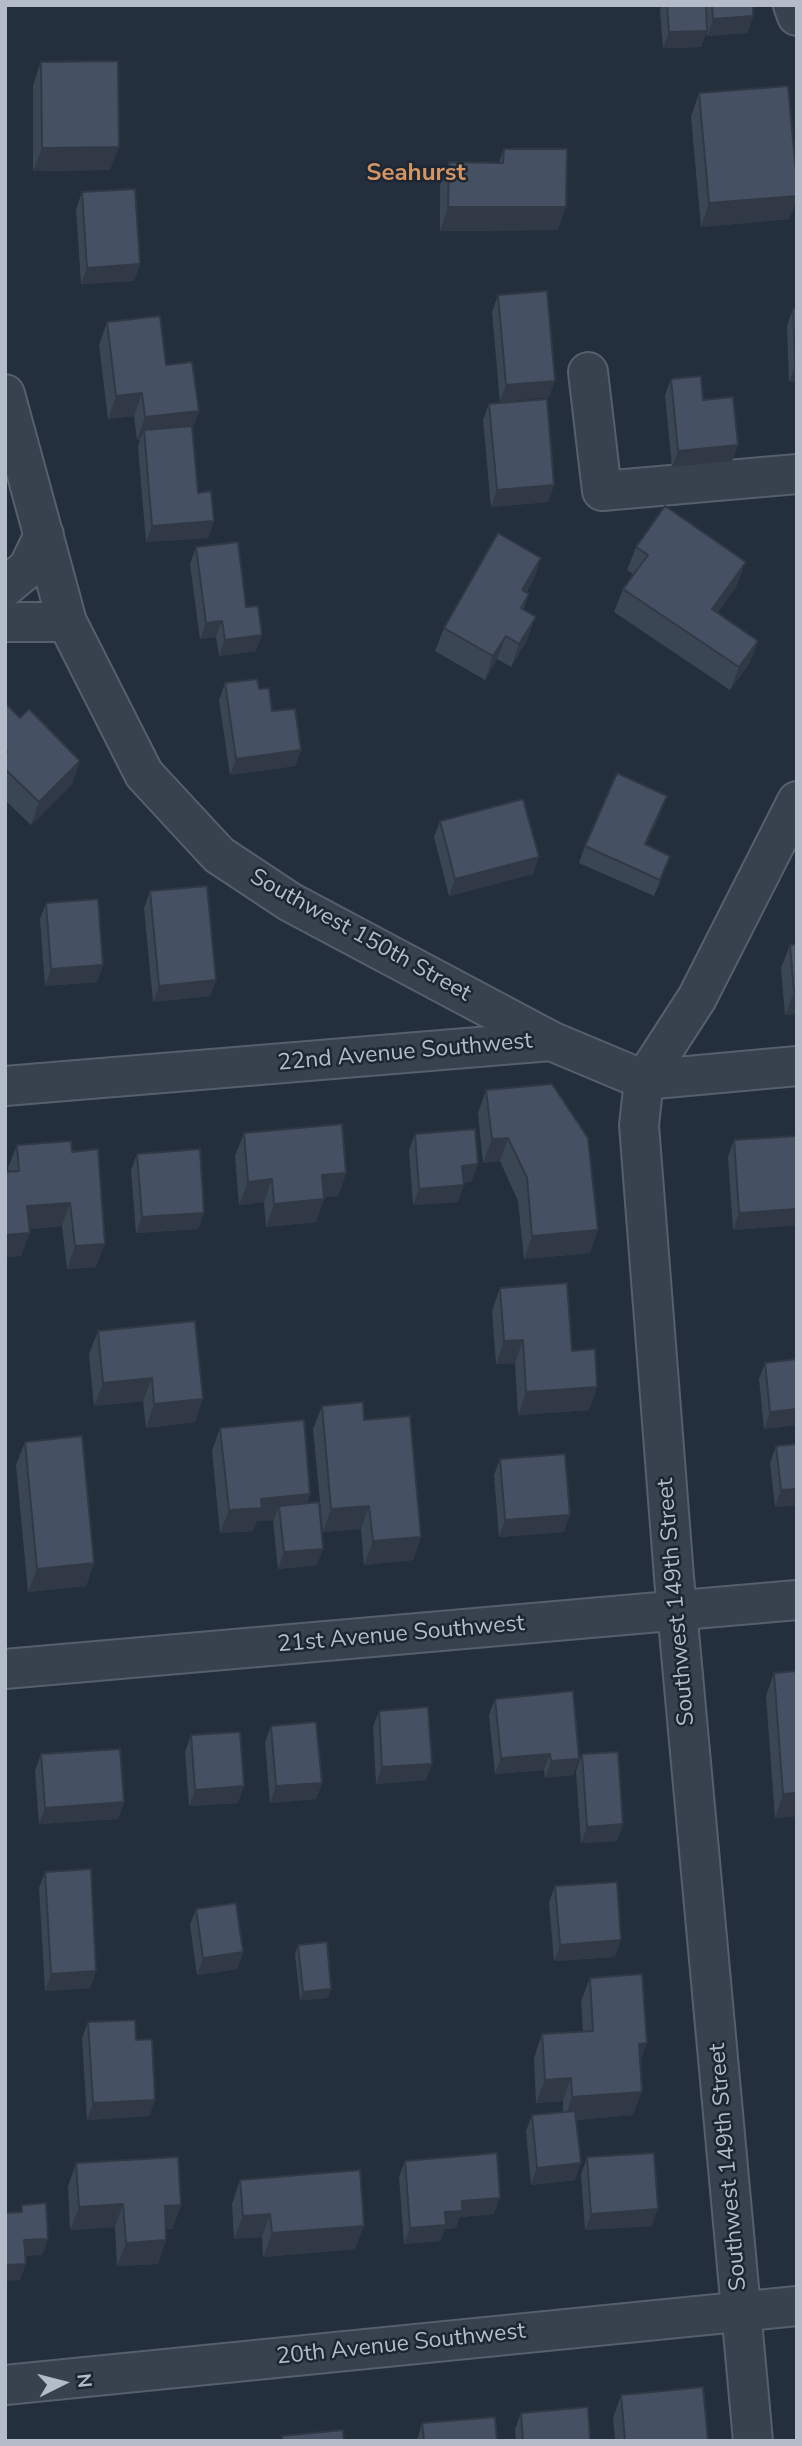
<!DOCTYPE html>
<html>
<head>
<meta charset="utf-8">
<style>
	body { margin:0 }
	#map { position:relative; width:802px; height:2446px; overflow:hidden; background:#242f3e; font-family:"Nunito Sans",sans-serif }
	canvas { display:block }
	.frame { position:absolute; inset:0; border:7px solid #b4bcc9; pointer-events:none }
	.north { position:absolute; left:28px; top:2348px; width:70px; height:70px; -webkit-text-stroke:5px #1d2633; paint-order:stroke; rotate:84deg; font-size:19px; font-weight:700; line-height:28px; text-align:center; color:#b4bcc9 }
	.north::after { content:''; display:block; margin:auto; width:24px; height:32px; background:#b4bcc9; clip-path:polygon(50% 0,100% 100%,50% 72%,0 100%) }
</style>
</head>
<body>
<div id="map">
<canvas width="802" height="2446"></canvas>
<div class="frame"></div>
<div class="north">N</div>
</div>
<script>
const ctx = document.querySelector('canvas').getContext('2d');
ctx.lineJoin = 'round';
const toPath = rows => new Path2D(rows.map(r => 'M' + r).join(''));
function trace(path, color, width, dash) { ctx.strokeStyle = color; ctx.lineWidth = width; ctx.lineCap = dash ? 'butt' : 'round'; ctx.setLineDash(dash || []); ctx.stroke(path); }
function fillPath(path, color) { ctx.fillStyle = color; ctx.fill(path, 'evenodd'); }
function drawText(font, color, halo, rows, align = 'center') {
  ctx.font = font + ' "Nunito Sans",sans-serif'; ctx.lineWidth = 5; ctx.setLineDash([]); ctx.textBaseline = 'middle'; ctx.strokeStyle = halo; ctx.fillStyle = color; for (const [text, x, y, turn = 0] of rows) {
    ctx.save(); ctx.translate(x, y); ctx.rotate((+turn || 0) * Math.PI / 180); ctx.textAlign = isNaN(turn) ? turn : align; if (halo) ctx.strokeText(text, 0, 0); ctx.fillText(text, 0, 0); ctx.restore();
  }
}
const minor = toPath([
	[793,5,797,16],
	[588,372,602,491,797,474],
	[5,394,67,622,144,774,219,855,290,902,551,1041],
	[5,587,28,568,44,535],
	[5,622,67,622],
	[5,1086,551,1041,644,1080,797,1066],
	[5,2385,797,2306],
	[753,2441,674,1577,639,1125,644,1080,697,998,797,801]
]);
const tertiary = toPath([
	[5,1669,797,1600]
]);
const wall = toPath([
	[662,5,753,5,753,16,747,33,707,36,706,22,707,31,701,47,663,48,660,10],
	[41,62,110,170,33,171,33,85],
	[699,93,797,184,797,198,789,219,701,227,691,117],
	[504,149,558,230,440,231,440,185,449,162,499,162],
	[82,192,140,264,134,281,81,284,76,209],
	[498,295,549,397,500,402,492,312],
	[793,309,797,382,789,382,787,326],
	[107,322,166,365,199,411,192,429,198,493,214,521,208,538,146,542,138,447,140,440,137,440,134,416,108,419,99,345],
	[671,379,703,400,738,445,732,461,672,467,665,395],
	[489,404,554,485,548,502,491,507,483,420],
	[196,547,246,607,256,651,219,656,216,637,200,639,190,564],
	[636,547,737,585,717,613,758,641,749,664,730,690,614,612,623,589,633,574,627,570],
	[541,558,533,581,526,593,529,594,523,610,527,640,511,667,497,659,485,680,435,651,444,628],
	[225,683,259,689,272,711,301,750,295,766,230,775,219,700],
	[5,703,20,718,80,761,72,784,31,825,5,800],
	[661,812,646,845,664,872,654,896,579,863,585,846],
	[440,821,533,874,449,896,434,837],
	[150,891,216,980,210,996,153,1002,144,908],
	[46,903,103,965,97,982,45,986,40,919],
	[797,944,797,1014,785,1015,781,968,790,945],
	[486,1090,590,1253,524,1259,518,1201,500,1161,483,1163,478,1113],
	[244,1133,346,1173,338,1196,324,1197,316,1222,266,1227,264,1202,239,1205,235,1156],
	[415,1134,472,1181,464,1182,458,1202,413,1205,409,1150],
	[797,1136,797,1225,733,1230,728,1157,734,1140],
	[17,1145,72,1152,96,1267,67,1269,62,1226,29,1229,21,1256,5,1257,5,1172,9,1172,8,1168],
	[137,1154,204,1213,198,1229,136,1233,131,1170],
	[500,1288,572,1351,597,1387,589,1410,518,1415,515,1363,496,1364,492,1311],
	[195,1321,195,1422,146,1428,143,1401,94,1406,89,1354,98,1331],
	[797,1359,797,1425,764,1429,759,1379,765,1363],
	[322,1406,364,1420,421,1537,413,1560,364,1565,361,1529,323,1532,313,1429],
	[220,1428,310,1494,307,1503,317,1565,278,1569,273,1522,274,1520,257,1521,253,1531,220,1533,212,1451],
	[25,1442,94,1563,86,1586,28,1592,16,1465],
	[776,1446,797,1505,775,1507,770,1463],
	[500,1459,564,1532,499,1537,494,1475],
	[797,1671,797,1816,775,1818,766,1696,774,1673],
	[495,1699,579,1759,573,1775,545,1778,544,1770,495,1774,489,1715],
	[379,1711,426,1780,376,1784,373,1727],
	[271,1726,322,1783,316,1799,270,1803,265,1742],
	[191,1735,238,1803,189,1806,185,1752],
	[41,1754,124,1802,118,1819,39,1824,35,1771],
	[582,1754,623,1824,617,1841,581,1843,576,1771],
	[45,1872,96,1971,90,1988,45,1991,39,1888],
	[555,1886,615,1957,554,1961,549,1902],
	[196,1909,243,1952,237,1969,197,1975,190,1925],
	[298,1945,328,1998,300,2000,295,1954],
	[590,1978,640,2061,633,2115,576,2120,575,2180,531,2185,526,2131,532,2115,563,2112,563,2101,536,2103,534,2058,542,2034,583,2032,581,2001],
	[88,2022,136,2040,155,2100,149,2116,87,2120,82,2038],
	[587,2157,652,2226,585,2230,581,2174],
	[405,2161,494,2214,460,2217,456,2228,445,2229,440,2241,404,2244,399,2177],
	[76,2163,181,2205,172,2229,166,2229,158,2264,117,2266,115,2227,70,2230,68,2187],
	[240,2180,355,2249,263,2257,262,2237,234,2239,232,2204],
	[621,2395,708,2441,615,2441,613,2418],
	[521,2413,590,2441,516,2441,515,2429],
	[422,2423,497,2441,417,2441]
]);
const shadedWall = toPath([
	[753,16,747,33,707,36,713,19],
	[707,31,701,47,663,48,669,32],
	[119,147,110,170,33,171,42,148],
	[797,196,789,219,701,227,709,203],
	[448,207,566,207,558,230,440,231],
	[140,264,134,281,81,284,87,268],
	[795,366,797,366,797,382,789,382],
	[555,381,549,397,500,402,506,385],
	[142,393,134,416,108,419,116,396],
	[199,411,190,434,144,430,140,440,137,440,145,417],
	[738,445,732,461,672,467,678,451],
	[554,485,548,502,491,507,497,490],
	[214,521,208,538,146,542,152,526],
	[541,558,533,581,514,613,522,590],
	[746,562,737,585,704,633,712,609],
	[536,617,527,640,511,667,519,644],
	[222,621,216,637,200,639,206,623],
	[262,635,256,651,219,656,225,640],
	[506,636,497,659,485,680,493,656],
	[758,641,749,664,730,690,739,667],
	[301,750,295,766,230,775,236,759],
	[80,761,72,784,31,825,39,802],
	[667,796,661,812,639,861,645,844],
	[539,857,533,874,449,896,455,879],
	[103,965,97,982,45,986,51,969],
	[216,980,210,996,153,1002,159,986],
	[797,991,797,1014,785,1015,794,992],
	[508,1138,500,1161,483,1163,492,1139],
	[478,1164,472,1181,456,1182,462,1166],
	[346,1173,338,1196,314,1198,322,1175],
	[272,1179,264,1202,239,1205,248,1182],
	[464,1185,458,1202,413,1205,419,1189],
	[324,1199,316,1222,266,1227,274,1204],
	[70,1203,62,1226,19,1230,27,1206],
	[797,1209,797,1225,733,1230,739,1213],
	[204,1213,198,1229,136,1233,142,1217],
	[598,1230,590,1253,524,1259,532,1236],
	[30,1233,21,1256,5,1257,5,1235],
	[105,1244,96,1267,67,1269,75,1246],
	[523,1340,515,1363,496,1364,504,1341],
	[152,1378,143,1401,94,1406,103,1383],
	[597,1387,589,1410,518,1415,526,1392],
	[203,1399,195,1422,146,1428,154,1404],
	[797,1409,797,1425,764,1429,770,1412],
	[797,1489,797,1505,775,1507,781,1490],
	[310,1494,302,1517,279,1506,274,1520,257,1521,253,1531,220,1533,229,1510,261,1499],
	[369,1506,361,1529,323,1532,331,1509],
	[570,1515,564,1532,499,1537,505,1520],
	[421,1537,413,1560,364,1565,373,1541],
	[323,1549,317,1565,278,1569,284,1552],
	[94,1563,86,1586,28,1592,37,1569],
	[550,1754,544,1770,495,1774,501,1758],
	[579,1759,573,1775,545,1778,551,1761],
	[432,1764,426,1780,376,1784,382,1767],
	[322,1783,316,1799,270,1803,276,1786],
	[244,1786,238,1803,189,1806,195,1790],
	[797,1793,797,1816,775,1818,783,1794],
	[124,1802,118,1819,39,1824,45,1808],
	[623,1824,617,1841,581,1843,587,1827],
	[621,1940,615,1957,554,1961,560,1945],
	[243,1952,237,1969,197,1975,203,1958],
	[96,1971,90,1988,45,1991,51,1974],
	[331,1989,328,1998,300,2000,303,1992],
	[647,2043,638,2067,639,2044],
	[571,2078,563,2101,536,2103,545,2080],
	[642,2092,633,2115,564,2121,572,2097],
	[155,2100,149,2116,87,2120,93,2103],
	[581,2163,575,2180,531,2185,537,2168],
	[500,2198,494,2214,460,2217,456,2228,445,2229,440,2241,404,2244,410,2228,445,2212,462,2201],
	[123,2204,115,2227,70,2230,79,2207],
	[181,2205,172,2229,156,2229,165,2206],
	[658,2209,652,2226,585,2230,591,2214],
	[270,2214,262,2237,234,2239,243,2216],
	[364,2226,355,2249,263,2257,272,2233],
	[48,2239,42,2255,18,2257,24,2240],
	[166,2240,158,2264,117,2266,126,2243],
	[26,2264,20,2280,5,2281,5,2265]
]);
const building = toPath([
	[667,5,706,5,707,31,669,32,667,5],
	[712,5,753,5,753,16,713,19,712,5],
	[118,61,119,147,42,148,41,62,118,61],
	[788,86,797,184,797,196,709,203,699,93,788,86],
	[504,149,567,149,566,207,448,207,449,162,503,163,504,149],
	[135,189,140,264,87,268,82,192,135,189],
	[547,291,555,381,506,385,498,295,547,291],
	[793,309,797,309,797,366,795,366,793,309],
	[160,316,166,365,192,362,199,411,145,417,142,393,116,396,107,322,160,316],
	[701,376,703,400,733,397,738,445,678,451,671,379,701,376],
	[547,399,554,485,497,490,489,404,547,399],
	[192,426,198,493,211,491,214,521,152,526,144,430,192,426],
	[665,506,746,562,712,609,758,641,739,667,623,589,648,555,636,547,665,506],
	[498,533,541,558,522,590,529,594,521,608,536,617,519,644,506,636,493,656,444,628,498,533],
	[238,542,246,607,258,606,262,635,225,640,222,621,206,623,196,547,238,542],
	[257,679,259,689,269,688,272,711,295,709,301,750,236,759,225,683,257,679],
	[5,703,20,718,29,709,80,761,39,802,5,769,5,754,7,752,5,751,5,703],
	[617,773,667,796,645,844,670,856,660,880,585,846,617,773],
	[523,799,539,857,455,879,440,821,523,799],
	[207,886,216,980,159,986,150,891,207,886],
	[98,899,103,965,51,969,46,903,98,899],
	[797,944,797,991,794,992,790,945,797,944],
	[552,1084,588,1138,598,1230,532,1236,527,1178,508,1138,492,1139,486,1090,552,1084],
	[342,1124,346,1173,322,1175,324,1199,274,1204,272,1179,248,1182,244,1133,342,1124],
	[475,1129,478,1164,462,1166,464,1185,419,1189,415,1134,475,1129],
	[797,1136,797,1209,739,1213,734,1140,797,1136],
	[71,1141,72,1152,98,1149,105,1244,75,1246,70,1203,27,1206,30,1233,5,1235,5,1172,19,1171,17,1145,71,1141],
	[200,1149,204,1213,142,1217,137,1154,200,1149],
	[567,1283,572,1351,595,1349,597,1387,526,1392,523,1340,504,1341,500,1288,567,1283],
	[195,1321,203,1399,154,1404,152,1378,103,1383,98,1331,195,1321],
	[797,1359,797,1409,770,1412,765,1363,797,1359],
	[363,1402,364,1420,410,1416,421,1537,373,1541,369,1506,331,1509,322,1406,363,1402],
	[304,1420,310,1494,261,1499,262,1508,229,1510,220,1428,304,1420],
	[82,1436,94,1563,37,1569,25,1442,82,1436],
	[797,1444,797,1489,781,1490,776,1446,797,1444],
	[565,1454,570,1515,505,1520,500,1459,565,1454],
	[319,1502,323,1549,284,1552,279,1506,319,1502],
	[797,1671,797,1793,783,1794,774,1673,797,1671],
	[573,1691,579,1759,551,1761,550,1754,501,1758,495,1699,573,1691],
	[428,1707,432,1764,382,1767,379,1711,428,1707],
	[316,1722,322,1783,276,1786,271,1726,316,1722],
	[240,1732,244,1786,195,1790,191,1735,240,1732],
	[120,1749,124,1802,45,1808,41,1754,120,1749],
	[618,1752,623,1824,587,1827,582,1754,618,1752],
	[91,1869,96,1971,51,1974,45,1872,91,1869],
	[617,1882,621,1940,560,1945,555,1886,617,1882],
	[236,1903,243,1952,203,1958,196,1909,236,1903],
	[327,1942,331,1989,303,1992,298,1945,327,1942],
	[642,1974,647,2043,639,2044,642,2092,572,2097,571,2078,545,2080,542,2034,593,2031,590,1978,642,1974],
	[135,2020,136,2040,152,2039,155,2100,93,2103,88,2022,135,2020],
	[575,2111,581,2163,537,2168,532,2115,575,2111],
	[497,2153,500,2198,462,2201,462,2211,445,2212,446,2225,410,2228,405,2161,497,2153],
	[654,2153,658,2209,591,2214,587,2157,654,2153],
	[178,2157,181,2205,165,2206,166,2240,126,2243,123,2204,79,2207,76,2163,178,2157],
	[360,2170,364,2226,272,2233,270,2214,243,2216,240,2180,360,2170],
	[46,2203,48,2239,24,2240,26,2264,5,2265,5,2213,22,2212,22,2205,46,2203],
	[703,2387,708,2441,625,2441,621,2395,703,2387],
	[588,2407,590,2441,523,2441,521,2413,588,2407],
	[495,2417,497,2441,424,2441,422,2423,495,2417],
	[343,2430,344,2441,282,2441,282,2436,343,2430]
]);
const streetNames = [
	["Southwest 150th Street",360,936,29],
	["22nd Avenue Southwest",405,1053,-5],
	["Southwest 149th Street",677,1602,-95],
	["21st Avenue Southwest",401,1635,-5],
	["Southwest 149th Street",729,2167,-95],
	["20th Avenue Southwest",401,2345,-6]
];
const neighbourhoodNames = [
	["Seahurst",416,174]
];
trace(minor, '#565f6c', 42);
trace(tertiary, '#565f6c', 42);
trace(minor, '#38414e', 38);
trace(tertiary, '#38414e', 38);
fillPath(wall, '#3b4654');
fillPath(shadedWall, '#303945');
fillPath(building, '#455162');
trace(building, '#303945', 2);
drawText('23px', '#b4bcc9', '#1d2633', streetNames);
drawText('bold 24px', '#d59563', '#1d2633', neighbourhoodNames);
</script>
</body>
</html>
